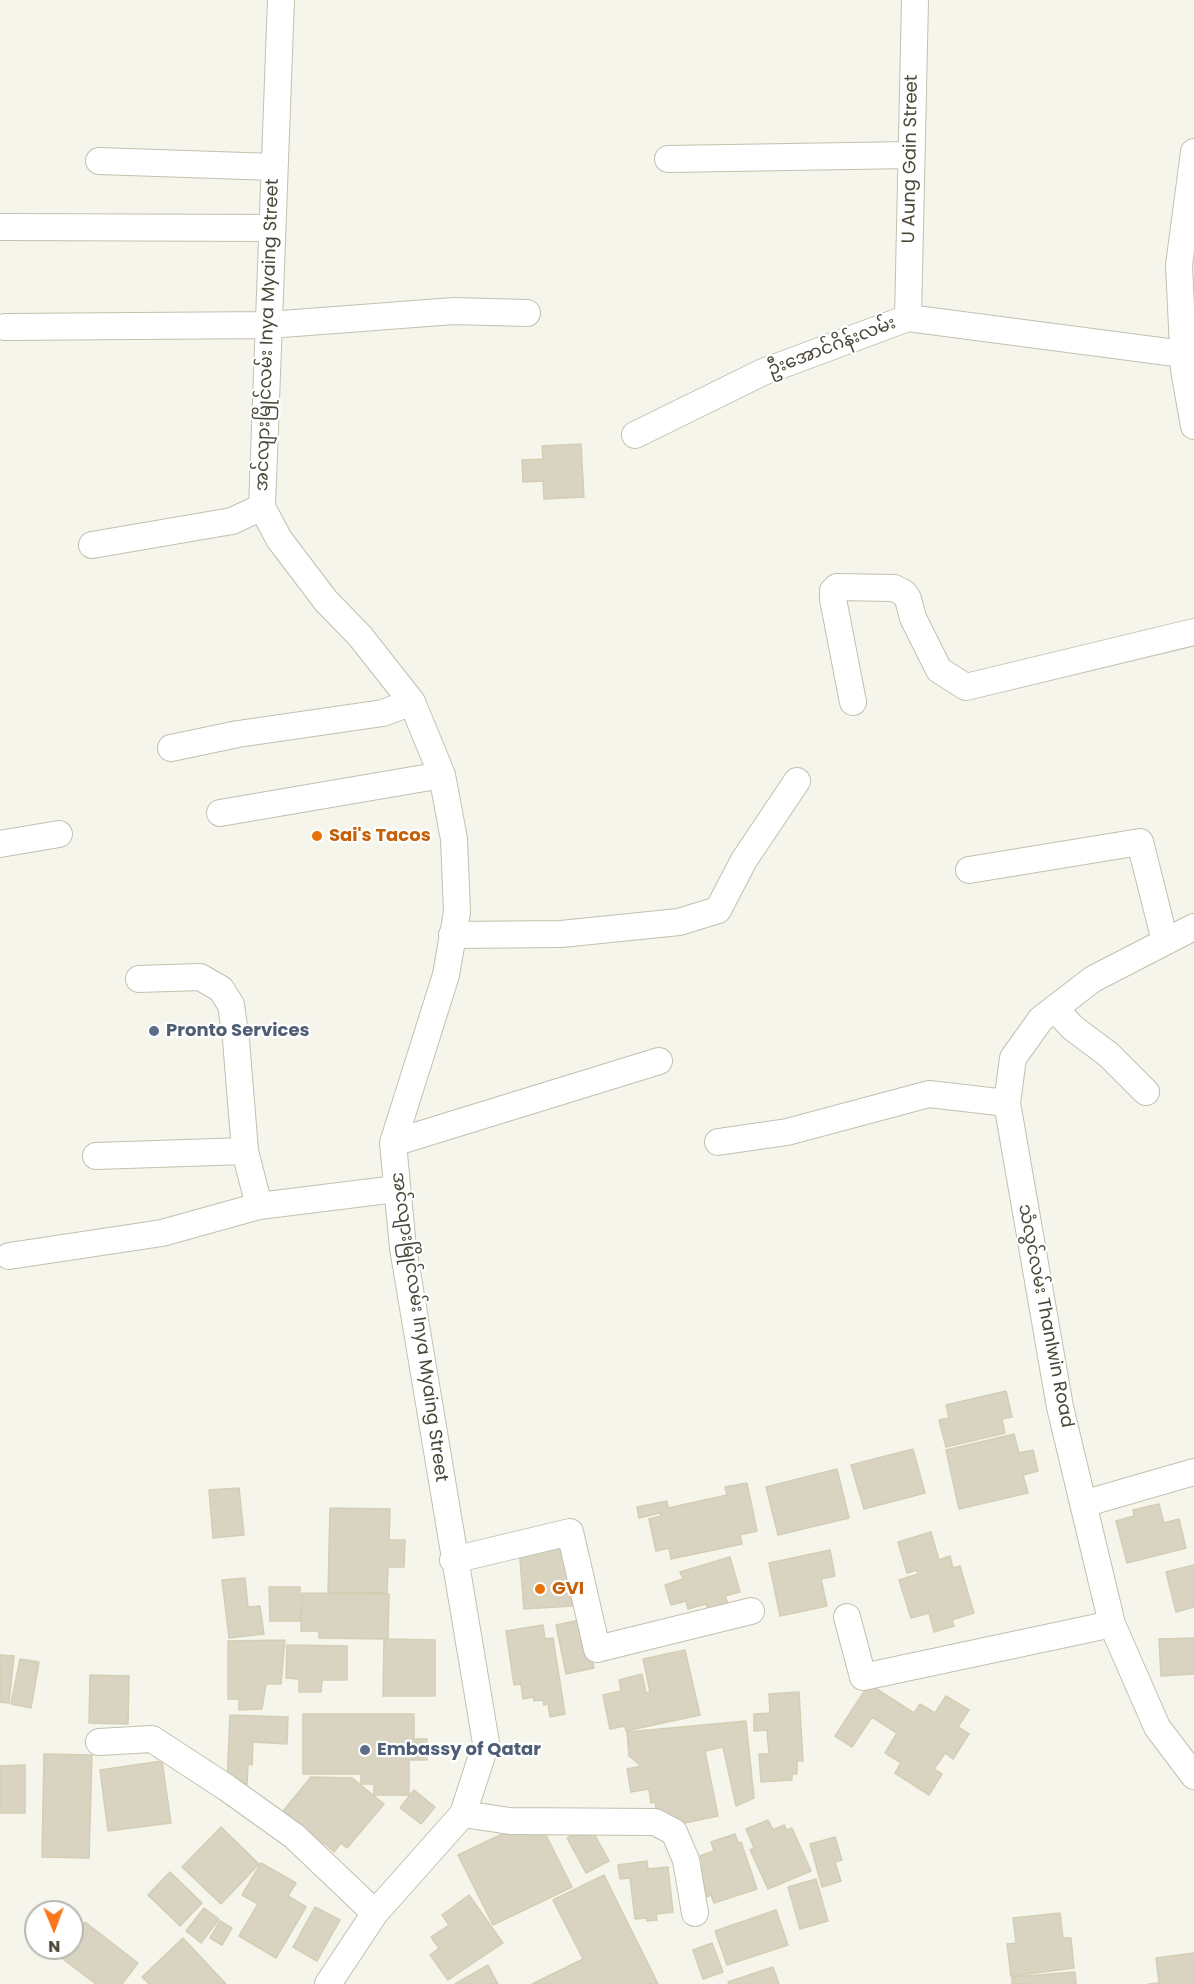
<!DOCTYPE html>
<html>
<head>
<meta charset="utf-8">
<style>
	body { margin:0 }
	#map { position:relative; width:1194px; height:1984px; overflow:hidden; background:#f6f5ec; font-family:Poppins,sans-serif }
	canvas { display:block }
	.north { position:absolute; left:24px; top:1900px; width:60px; height:60px; box-sizing:border-box; background:#fff; border:2px solid #b7b6b0; border-radius:50%; rotate:179deg; font-size:16px; font-weight:700; line-height:24px; text-align:center; color:#4b4839 }
	.north::after { content:''; display:block; margin:auto; width:21px; height:27px; background:#fb771d; clip-path:polygon(50% 0,100% 100%,50% 72%,0 100%) }
</style>
</head>
<body>
<div id="map">
<canvas width="1194" height="1984"></canvas>
<div class="north">N</div>
</div>
<script>
const ctx = document.querySelector('canvas').getContext('2d');
ctx.lineJoin = 'round';
function fillPath(path, color) { ctx.fillStyle = color; ctx.fill(path, 'evenodd'); }
const toPath = rows => new Path2D(rows.map(r => 'M' + r).join(''));
function trace(path, color, width, dash) { ctx.strokeStyle = color; ctx.lineWidth = width; ctx.lineCap = dash ? 'butt' : 'round'; ctx.setLineDash(dash || []); ctx.stroke(path); }
function drawText(font, color, halo, rows, align = 'center') {
  ctx.font = font + ' Poppins,"Noto Sans Myanmar",sans-serif'; ctx.lineWidth = 4.5; ctx.setLineDash([]); ctx.textBaseline = 'middle'; ctx.strokeStyle = halo; ctx.fillStyle = color; for (const [text, x, y, turn = 0] of rows) {
    ctx.save(); ctx.translate(x, y); ctx.rotate((+turn || 0) * Math.PI / 180); ctx.textAlign = isNaN(turn) ? turn : align; if (halo) ctx.strokeText(text, 0, 0); ctx.fillText(text, 0, 0); ctx.restore();
  }
}
const building = toPath([
	[581,444,584,497,544,499,543,481,523,482,522,460,543,459,542,446,581,444],
	[1006,1391,1012,1417,1002,1419,1005,1433,946,1447,939,1420,949,1418,946,1405,1006,1391],
	[1014,1434,1019,1453,1033,1450,1038,1471,1023,1475,1028,1493,959,1509,946,1450,1014,1434],
	[913,1449,925,1493,864,1509,851,1465,913,1449],
	[837,1469,849,1518,778,1535,766,1487,837,1469],
	[747,1483,757,1531,740,1535,742,1544,671,1559,669,1548,656,1551,649,1519,661,1516,660,1513,639,1518,637,1507,667,1501,668,1508,727,1495,725,1487,747,1483],
	[239,1488,244,1535,213,1538,209,1490,239,1488],
	[1159,1504,1164,1523,1179,1519,1186,1548,1127,1563,1116,1521,1134,1516,1133,1510,1159,1504],
	[330,1508,390,1509,389,1540,405,1540,404,1567,388,1567,387,1593,328,1592,330,1508],
	[931,1532,939,1560,950,1556,953,1568,960,1566,974,1613,952,1620,954,1626,934,1632,929,1613,911,1618,899,1580,918,1574,917,1570,907,1573,898,1542,931,1532],
	[567,1544,572,1606,524,1609,519,1548,567,1544],
	[830,1550,835,1576,821,1579,827,1606,780,1616,769,1563,830,1550],
	[730,1557,740,1592,725,1596,728,1604,708,1610,706,1604,688,1609,686,1601,671,1605,665,1585,683,1579,680,1572,730,1557],
	[1194,1565,1194,1607,1176,1612,1166,1572,1194,1565],
	[245,1578,248,1607,260,1606,264,1634,229,1638,222,1580,245,1578],
	[269,1587,300,1587,300,1621,270,1621,269,1587],
	[302,1593,389,1594,388,1639,319,1638,319,1631,301,1631,302,1593],
	[584,1619,594,1668,566,1674,556,1625,584,1619],
	[543,1625,545,1639,553,1638,565,1714,550,1717,548,1704,544,1705,543,1700,534,1701,533,1697,523,1699,521,1684,514,1685,506,1631,543,1625],
	[1194,1638,1194,1674,1161,1676,1159,1639,1194,1638],
	[384,1639,435,1640,435,1696,383,1696,384,1639],
	[285,1640,281,1684,266,1684,262,1709,239,1710,239,1699,228,1699,228,1641,285,1640],
	[287,1645,347,1646,347,1680,322,1680,321,1692,299,1692,299,1679,286,1678,287,1645],
	[685,1650,700,1715,626,1731,625,1726,610,1729,603,1695,621,1691,619,1680,642,1674,646,1693,650,1692,643,1659,685,1650],
	[0,1655,14,1656,9,1703,0,1702,0,1655],
	[20,1659,39,1662,31,1708,11,1704,20,1659],
	[90,1675,129,1676,128,1724,89,1723,90,1675],
	[869,1684,914,1713,920,1704,935,1713,946,1696,969,1710,958,1727,969,1734,953,1759,945,1753,934,1769,942,1774,929,1795,895,1773,901,1763,885,1753,897,1733,872,1717,852,1747,835,1736,869,1684],
	[799,1692,803,1761,797,1761,797,1774,792,1774,792,1780,761,1782,759,1754,769,1754,767,1730,754,1731,754,1714,770,1713,769,1694,799,1692],
	[303,1714,414,1714,414,1739,427,1739,427,1760,409,1760,409,1795,374,1795,374,1784,361,1784,361,1774,303,1774,303,1714],
	[230,1715,288,1717,287,1744,253,1742,252,1765,248,1764,247,1784,227,1783,230,1715],
	[746,1721,754,1798,736,1806,723,1747,705,1751,718,1816,675,1825,657,1815,655,1802,651,1803,649,1789,631,1792,627,1769,641,1766,629,1756,627,1732,746,1721],
	[44,1754,92,1755,89,1858,42,1857,44,1754],
	[162,1761,171,1823,108,1831,100,1770,162,1761],
	[25,1765,25,1813,0,1813,0,1766,25,1765],
	[311,1777,352,1778,384,1804,347,1848,341,1843,334,1852,324,1843,319,1849,279,1816,311,1777],
	[414,1790,435,1807,421,1824,400,1808,414,1790],
	[768,1820,773,1830,784,1825,787,1830,792,1828,811,1871,768,1889,750,1850,754,1848,746,1829,768,1820],
	[590,1826,609,1861,586,1873,567,1838,590,1826],
	[221,1827,259,1864,221,1904,182,1867,221,1827],
	[543,1829,572,1887,493,1925,458,1855,500,1835,543,1829],
	[735,1834,738,1843,741,1842,757,1889,714,1903,711,1895,701,1899,691,1869,703,1865,700,1856,714,1851,711,1842,735,1834],
	[835,1837,842,1860,835,1862,841,1881,822,1887,810,1844,835,1837],
	[647,1861,648,1869,668,1867,673,1912,656,1914,657,1920,647,1921,647,1918,635,1919,630,1878,620,1879,618,1865,647,1861],
	[261,1863,296,1883,288,1896,306,1907,276,1958,239,1936,258,1904,242,1895,261,1863],
	[170,1872,202,1903,180,1926,148,1895,170,1872],
	[604,1875,658,1984,532,1984,583,1959,553,1900,604,1875],
	[816,1879,828,1921,800,1929,788,1887,816,1879],
	[469,1895,503,1943,448,1980,430,1955,439,1948,431,1937,449,1925,442,1915,469,1895],
	[315,1907,340,1920,317,1961,293,1947,315,1907],
	[204,1908,219,1919,201,1943,186,1931,204,1908],
	[776,1910,788,1945,727,1965,715,1931,776,1910],
	[1060,1913,1063,1938,1071,1938,1074,1968,1011,1976,1007,1944,1016,1943,1013,1918,1060,1913],
	[220,1921,232,1928,222,1945,210,1938,220,1921],
	[85,1922,138,1963,122,1984,96,1984,59,1956,65,1948,72,1948,72,1939,85,1922],
	[183,1938,226,1984,149,1984,142,1977,183,1938],
	[712,1943,723,1972,703,1979,693,1950,712,1943],
	[1194,1953,1194,1984,1149,1984,1159,1983,1156,1958,1194,1953],
	[488,1965,498,1984,455,1984,488,1965],
	[773,1967,779,1984,729,1984,728,1982,773,1967],
	[1075,1972,1076,1984,1012,1984,1012,1977,1075,1972]
]);
const street = toPath([
	[281,0,262,507,279,539,326,601,360,636,412,702,442,775,454,839,457,912,446,975,393,1143,403,1248,486,1743,463,1814,375,1913,328,1984],
	[1194,152,1179,265,1184,370,1194,426],
	[668,159,910,155],
	[99,161,274,167],
	[3,227,272,228],
	[908,318,915,0],
	[5,327,269,325,454,311,527,313],
	[635,435,763,372,908,318,1183,354],
	[92,545,232,521,262,507],
	[853,702,833,599,833,591,837,587,894,588,904,593,908,599,913,618,939,670,966,687,1194,632],
	[171,748,238,734,383,713,412,702],
	[220,813,442,775],
	[0,844,59,834],
	[969,870,1140,842,1165,941],
	[1194,927,1093,979,1041,1019,1013,1058,1007,1103,1060,1407,1112,1624,1157,1727,1194,1776],
	[452,935,561,934,679,922,718,910,744,860,797,781],
	[139,979,200,977,221,989,231,1005,236,1040,245,1151,259,1206,396,1189],
	[1055,1009,1073,1028,1109,1055,1146,1092],
	[718,1142,787,1132,929,1094,1007,1103],
	[393,1143,659,1061],
	[96,1156,245,1151],
	[9,1256,162,1233,259,1206],
	[1083,1504,1194,1472],
	[453,1560,570,1532,597,1649,751,1611],
	[847,1617,863,1677,1112,1624],
	[99,1742,152,1739,227,1788,294,1836,375,1913],
	[463,1814,510,1821,655,1822,674,1832,686,1860,695,1913]
]);
const markers = [
	[317,836,6,"#e8710a"],
	[154,1031,6,"#5c6f8a"],
	[540,1589,6,"#e8710a"],
	[365,1750,6,"#5c6f8a"]
];
const streetNames = [
	["U Aung Gain Street",911,159,-89],
	["အင်လျားမြိုင်လမ်း Inya Myaing Street",268,335,-88],
	["ဦးအောင်ဂိန်းလမ်း",832,347,-21],
	["သံလွင်လမ်း Thanlwin Road",1045,1316,79],
	["အင်လျားမြိုင်လမ်း Inya Myaing Street",419,1327,82]
];
const foodNames = [
	["Sai's Tacos",329,836],
	["GVI",552,1589]
];
const serviceNames = [
	["Pronto Services",166,1031],
	["Embassy of Qatar",377,1750]
];
fillPath(building, '#d8d4c1');
trace(building, '#d3ceb4', 1.5);
trace(street, '#c2c0ae', 28);
trace(street, '#fff', 26);
for (const [x, y, r, color] of markers) { const dot = new Path2D(); dot.arc(x, y, r, 0, 2 * Math.PI); ctx.fillStyle = color; ctx.fill(dot); trace(dot, '#fff', 2); }
drawText('18px', '#4b4839', '#fff', streetNames);
drawText('bold 18px', '#c56008', '#fff', foodNames, 'left');
drawText('bold 18px', '#4e5e75', '#fff', serviceNames, 'left');
</script>
</body>
</html>
